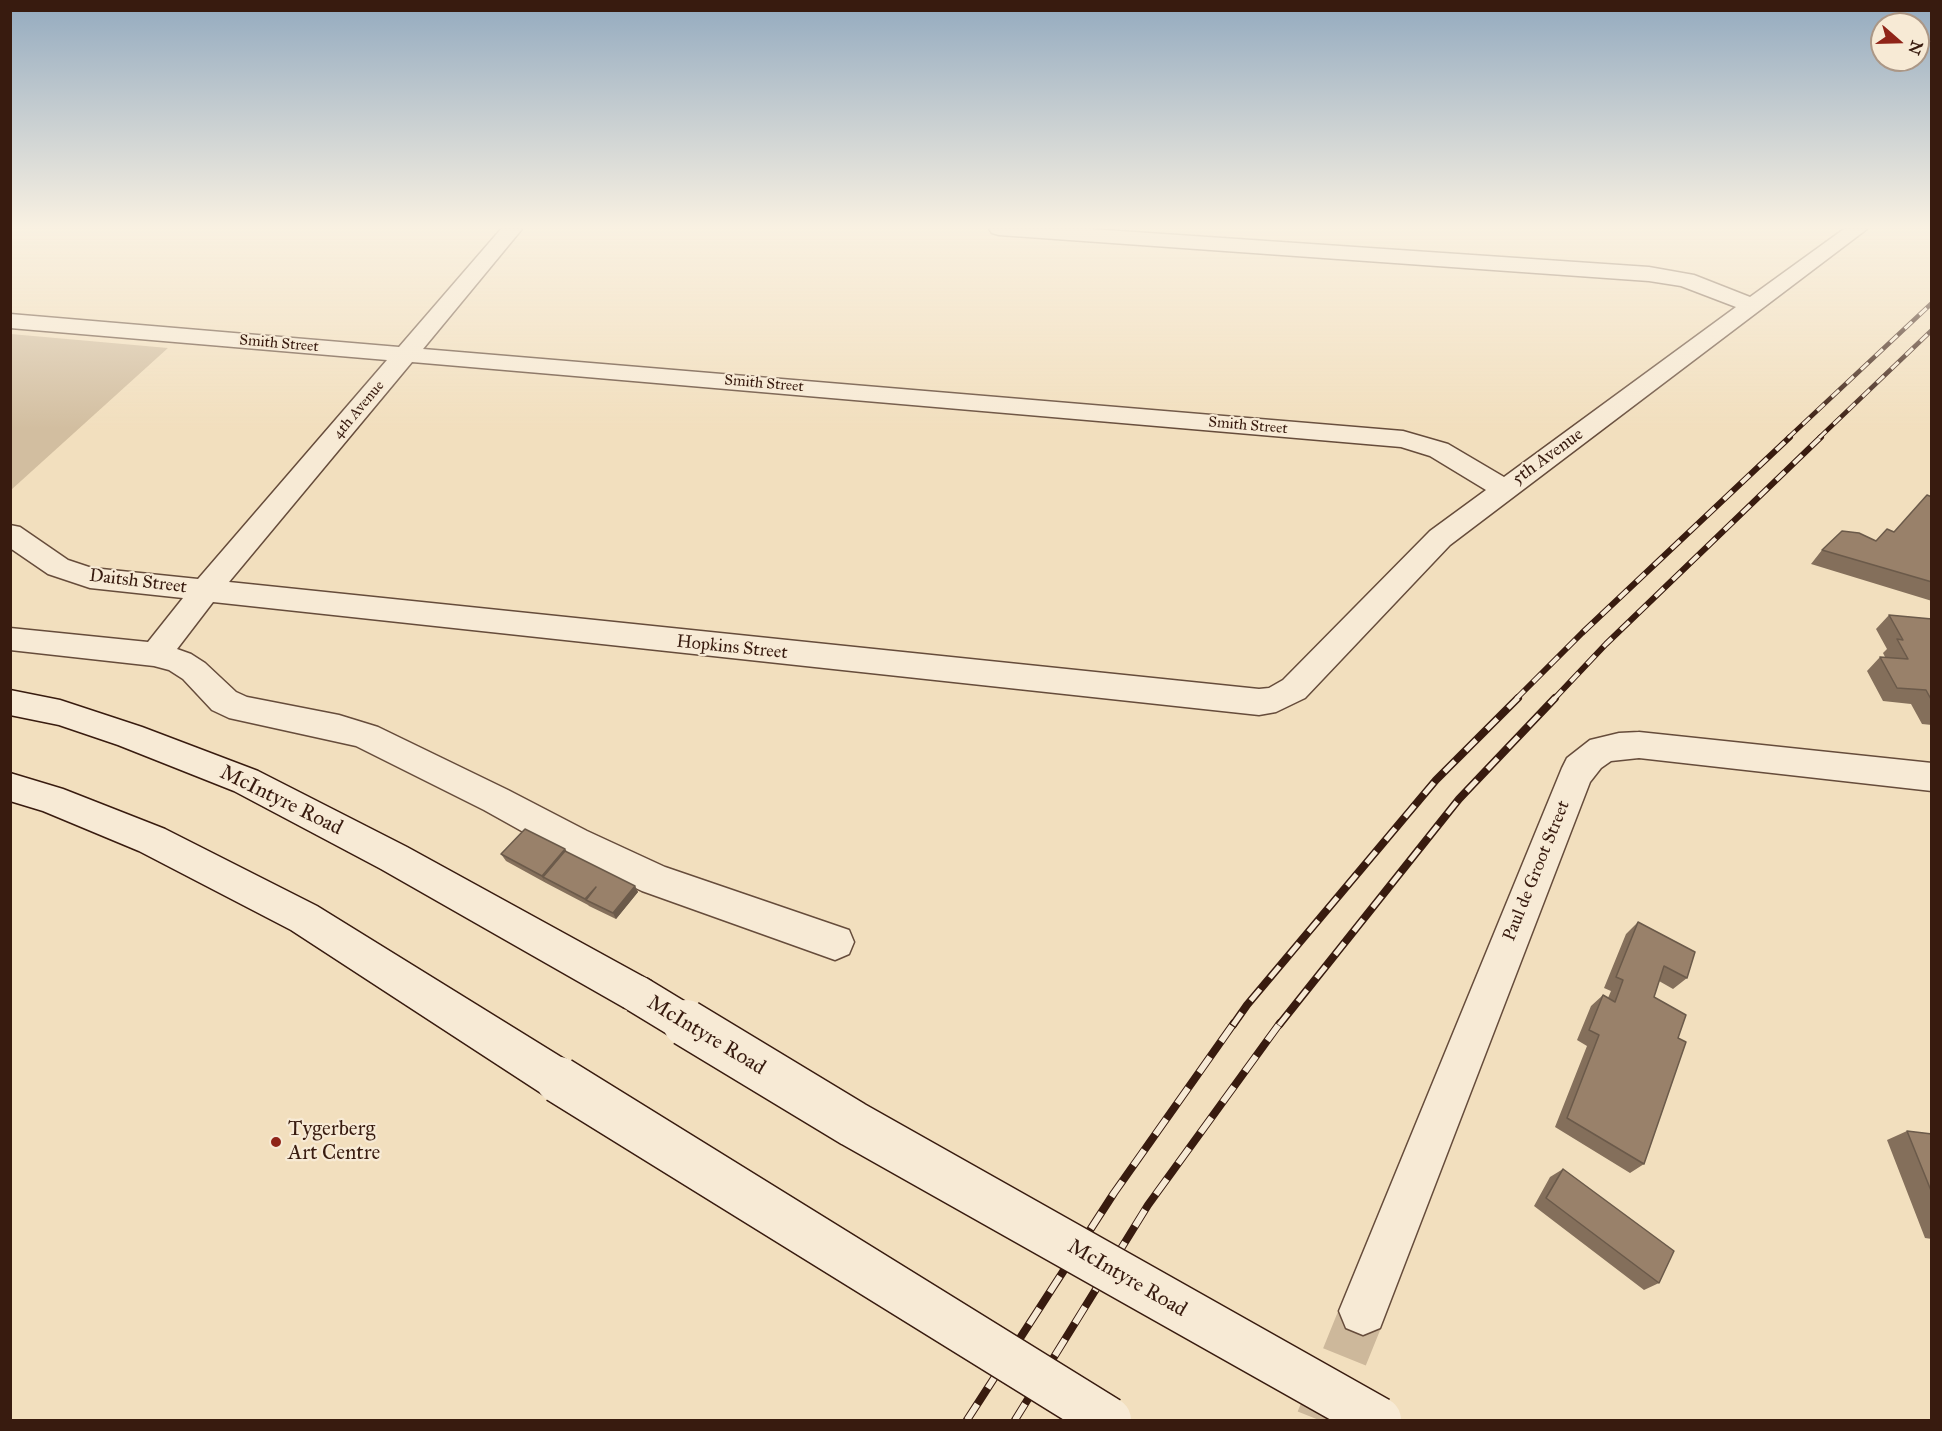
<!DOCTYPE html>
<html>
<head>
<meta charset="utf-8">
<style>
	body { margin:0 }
	#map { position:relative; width:1942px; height:1431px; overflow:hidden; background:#f2dfbe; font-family:"IM FELL Great Primer",serif }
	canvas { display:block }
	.frame { position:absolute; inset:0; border:12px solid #381b0f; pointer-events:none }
	.north { position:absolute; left:1870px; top:12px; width:60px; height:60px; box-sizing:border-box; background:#f7ead5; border:2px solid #ab9786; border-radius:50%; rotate:110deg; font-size:16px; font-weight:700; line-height:24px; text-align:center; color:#381b0f }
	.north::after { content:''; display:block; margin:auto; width:21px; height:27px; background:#8f2418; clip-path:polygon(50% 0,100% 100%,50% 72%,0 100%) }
</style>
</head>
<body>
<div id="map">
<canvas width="1942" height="1431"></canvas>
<div class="frame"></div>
<div class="north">N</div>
</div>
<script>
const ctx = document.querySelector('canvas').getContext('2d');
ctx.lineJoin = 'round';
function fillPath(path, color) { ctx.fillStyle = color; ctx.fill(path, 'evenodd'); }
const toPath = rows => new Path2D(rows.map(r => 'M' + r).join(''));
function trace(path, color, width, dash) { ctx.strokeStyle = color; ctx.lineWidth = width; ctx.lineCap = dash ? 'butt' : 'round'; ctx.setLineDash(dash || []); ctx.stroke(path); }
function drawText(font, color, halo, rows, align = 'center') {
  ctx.font = font + ' "IM FELL Great Primer",serif'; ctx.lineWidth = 4.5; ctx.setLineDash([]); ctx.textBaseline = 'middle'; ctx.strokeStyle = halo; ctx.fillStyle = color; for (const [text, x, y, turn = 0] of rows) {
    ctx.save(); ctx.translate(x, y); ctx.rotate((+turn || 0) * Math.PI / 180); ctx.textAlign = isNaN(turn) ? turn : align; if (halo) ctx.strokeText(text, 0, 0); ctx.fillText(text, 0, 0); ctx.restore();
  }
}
const green = toPath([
	[11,334,168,348,11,490]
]);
const minorTunnel = toPath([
	[1319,1420,1363,1311]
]);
const minor = toPath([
	[501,229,522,229,423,349,1403,431,1448,444,1504,477,1736,307,1681,286,1649,281,999,235,992,233,989,229,1090,229,1649,267,1694,275,1750,297,1844,229,1867,229,1450,545,1305,698,1276,712,1259,715,213,602,177,649,191,654,205,663,236,692,247,697,339,715,378,727,508,790,587,831,665,867,849,930,854,942,849,954,835,960,642,891,561,853,484,810,356,746,229,718,212,710,183,679,169,670,154,666,10,650,10,628,148,642,183,598,90,588,48,574,10,548,10,525,20,527,68,560,92,568,198,579,387,360,10,328,10,314,399,347,501,229],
	[412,362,1401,447,1430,456,1486,490,1430,531,1283,680,1269,688,1259,689,229,582,412,362],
	[1639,732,1932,763,1932,791,1639,758,1611,761,1601,768,1590,782,1380,1328,1363,1335,1346,1328,1339,1311,1562,768,1567,758,1590,740,1619,733,1639,732]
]);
const secondary = toPath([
	[10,690,60,700,142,727,258,771,407,847,651,981,657,994,651,1007,637,1013,623,1007,381,869,234,791,118,745,59,725,10,715,10,690],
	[10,773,63,789,165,829,317,906,574,1065,580,1080,574,1095,559,1101,544,1095,291,930,139,851,43,811,10,801,10,773]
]);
const railFar3 = toPath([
	[1788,438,1932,303],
	[1819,438,1932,330]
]);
const railFar2 = toPath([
	[1516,699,1582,633,1790,437],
	[1554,699,1606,644,1821,437]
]);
const railFar1 = toPath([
	[1233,1025,1247,1005,1436,780,1518,698],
	[1279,1025,1459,799,1555,698]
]);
const rail = toPath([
	[967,1420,1114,1193,1234,1023],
	[1015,1420,1148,1205,1280,1023]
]);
const secondaryBridgeFar1 = toPath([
	[637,994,688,1025]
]);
const secondaryBridge = toPath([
	[686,1023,853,1124,1378,1420],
	[559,1080,1108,1420]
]);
const wall = toPath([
	[1932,497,1932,601,1811,564,1822,550,1876,541,1894,532],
	[1889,615,1932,619,1932,725,1922,724,1911,704,1883,701,1867,671,1880,657,1885,657,1883,653,1887,649,1876,629],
	[565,849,567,852,635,886,638,892,616,919,589,906,588,905,546,883,506,861,501,854],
	[1638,922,1687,978,1673,989,1659,981,1654,997,1678,1038,1644,1164,1630,1173,1555,1127,1587,1046,1577,1040,1591,1006,1603,995,1608,998,1611,991,1604,988,1626,934],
	[1907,1131,1932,1134,1932,1239,1925,1238,1887,1140],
	[1563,1169,1659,1283,1644,1290,1534,1206,1550,1177]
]);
const shadedWall = toPath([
	[565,849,569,855,543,877,545,882,542,876],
	[635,886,638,892,616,919,613,913]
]);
const building = toPath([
	[1927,495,1932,497,1932,582,1822,550,1842,531,1859,533,1876,541,1887,529,1894,532,1927,495],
	[1889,615,1932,619,1932,701,1926,690,1897,688,1880,657,1908,659,1897,639,1903,640,1889,615],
	[525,829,565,849,542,876,501,854,525,829],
	[565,851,635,886,613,913,586,900,596,887,585,899,543,877,565,851],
	[1638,922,1695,952,1687,978,1664,966,1654,997,1686,1015,1678,1038,1686,1042,1644,1164,1567,1118,1599,1035,1589,1030,1603,995,1615,1002,1623,980,1616,977,1638,922],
	[1907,1131,1932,1134,1932,1193,1907,1131],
	[1563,1169,1674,1251,1659,1283,1546,1198,1563,1169]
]);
const markers = [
	[276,1142,6,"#8f2418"]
];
const farStreetnames = [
	["Smith Street",279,344,5],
	["Smith Street",764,384,5],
	["4th Avenue",359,410,-50],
	["Smith Street",1248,426,5]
];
const streetNames = [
	["5th Avenue",1548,457,-36],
	["Daitsh Street",138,582,7],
	["Hopkins Street",732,648,6],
	["Paul de Groot Street",1537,871,-68]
];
const nearStreetnames = [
	["McIntyre Road",281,801,26],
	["McIntyre Road",706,1036,31],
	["McIntyre Road",1127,1279,30]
];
const nearPoinames = [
	["Tygerberg",288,1130],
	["Art Centre",288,1154]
];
fillPath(green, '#d2bea0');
trace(minorTunnel, '#cdb89b', 46, [46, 22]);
trace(minor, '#664c3b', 3);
trace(secondary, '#381b0f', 3);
fillPath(minor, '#f7ead5');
fillPath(secondary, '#f7ead5');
trace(railFar3, '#381b0f', 4.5);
trace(railFar2, '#381b0f', 6);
trace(railFar1, '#381b0f', 8);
trace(rail, '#381b0f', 8);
trace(railFar3, '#f7ead5', 3, [10]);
trace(railFar2, '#f7ead5', 4, [12]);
trace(railFar1, '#f7ead5', 5, [15]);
trace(rail, '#f7ead5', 6, [19]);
trace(secondaryBridgeFar1, '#381b0f', 40, []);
trace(secondaryBridge, '#381b0f', 49, []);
trace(secondaryBridgeFar1, '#f7ead5', 37);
trace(secondaryBridge, '#f7ead5', 46);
fillPath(wall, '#846f5b');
fillPath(shadedWall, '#6b5a4a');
fillPath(building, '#99816a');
trace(building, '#6b5a4a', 1.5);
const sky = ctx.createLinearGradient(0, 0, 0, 429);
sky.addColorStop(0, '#93aabf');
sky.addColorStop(0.53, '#f9f1e2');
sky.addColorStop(1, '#f9f1e200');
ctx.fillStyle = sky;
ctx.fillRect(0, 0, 1942, 429);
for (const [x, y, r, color] of markers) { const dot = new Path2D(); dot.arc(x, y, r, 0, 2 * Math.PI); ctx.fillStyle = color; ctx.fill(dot); trace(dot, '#f7ead5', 2); }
drawText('15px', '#381b0f', '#f7ead5', farStreetnames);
drawText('18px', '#381b0f', '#f7ead5', streetNames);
drawText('21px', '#381b0f', '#f7ead5', nearStreetnames);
drawText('21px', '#381b0f', '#f7ead5', nearPoinames, 'left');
</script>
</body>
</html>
